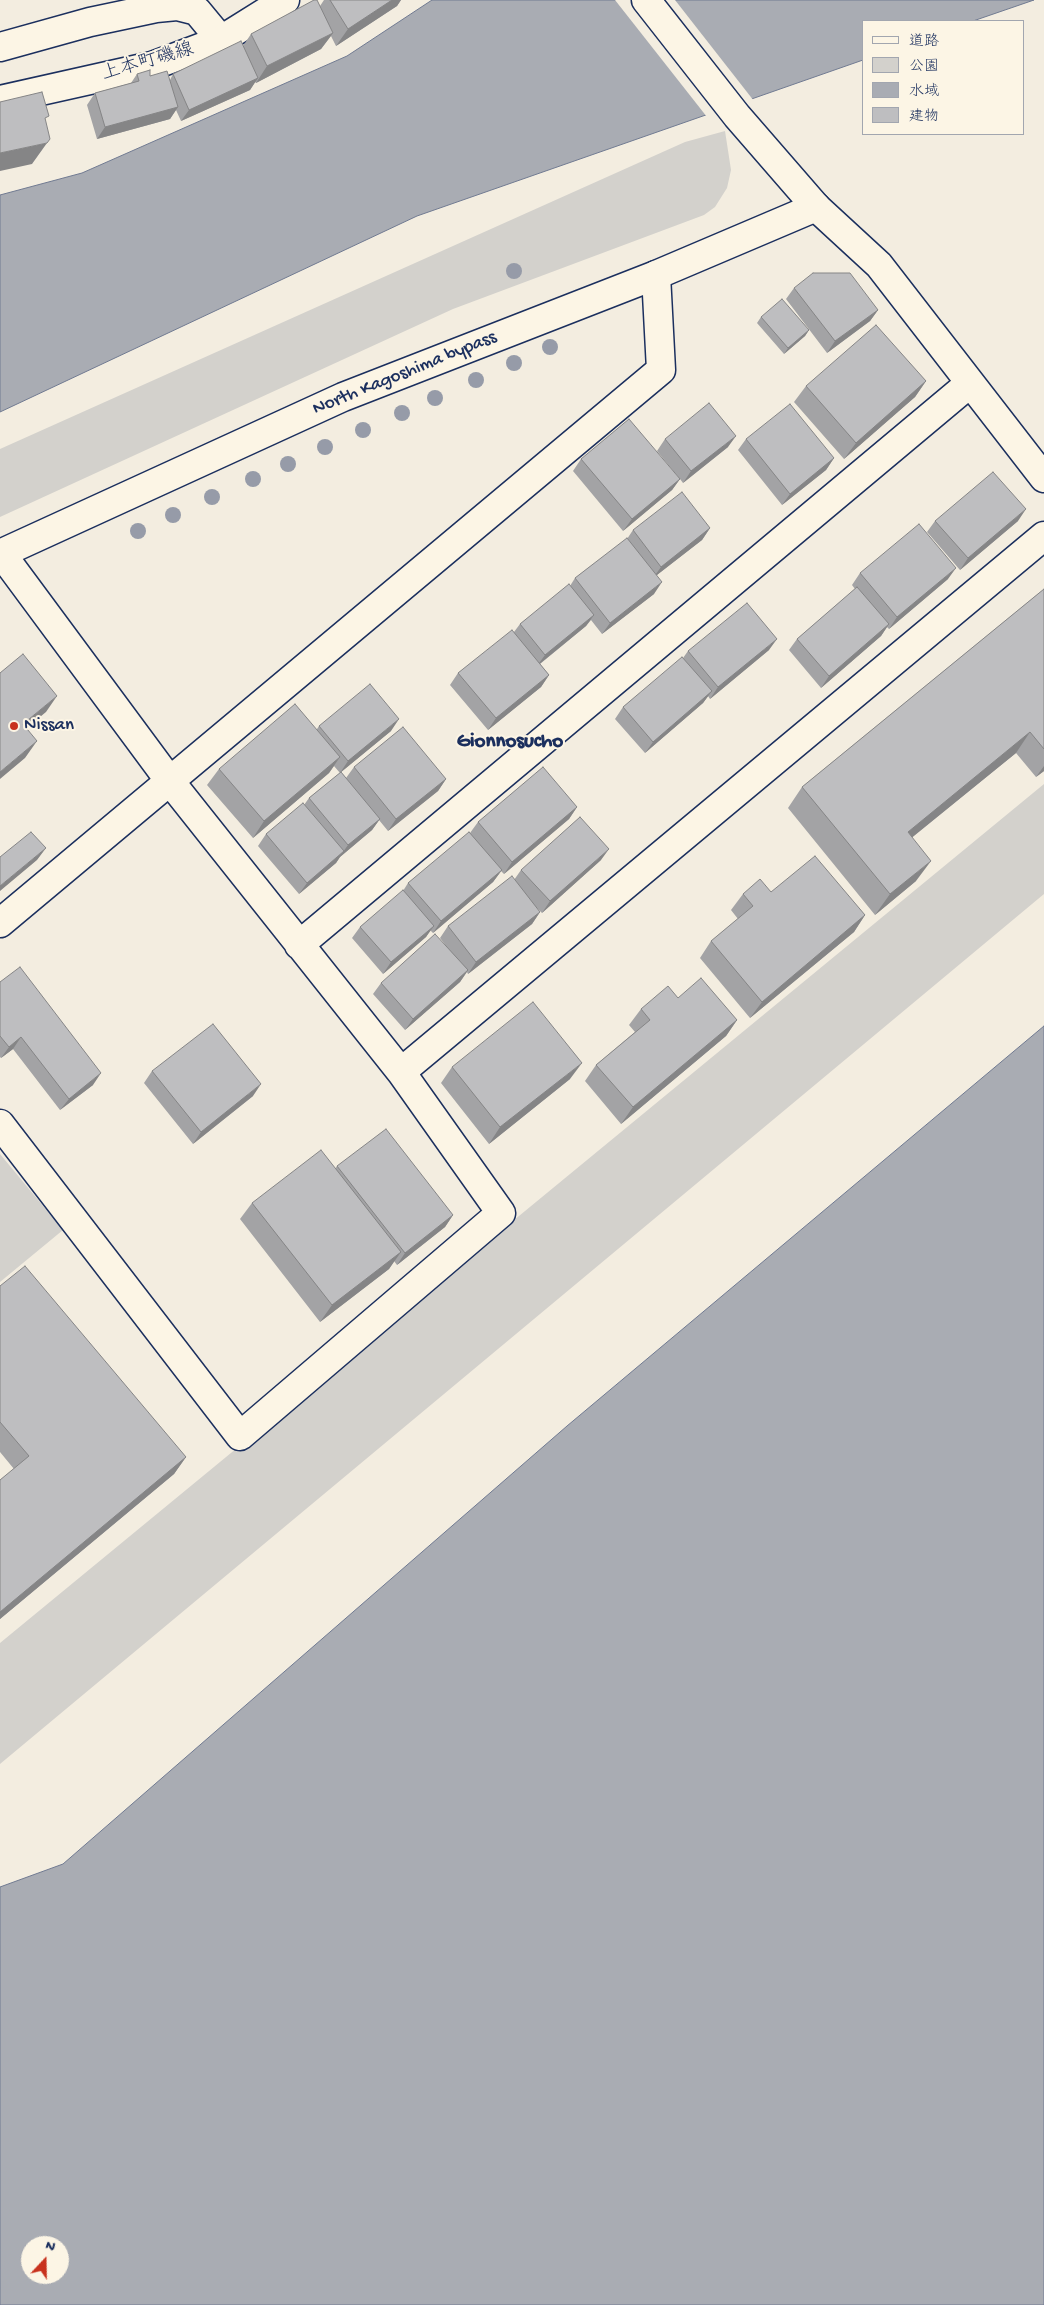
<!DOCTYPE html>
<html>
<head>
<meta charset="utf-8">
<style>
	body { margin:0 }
	#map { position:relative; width:1044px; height:2305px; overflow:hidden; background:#f3ede0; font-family:"Gochi Hand","Klee One",sans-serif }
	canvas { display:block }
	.legend { position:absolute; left:862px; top:20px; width:162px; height:115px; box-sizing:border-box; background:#fcf5e5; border:1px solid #a2a6af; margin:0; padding:6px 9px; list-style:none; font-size:15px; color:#1b2f5e }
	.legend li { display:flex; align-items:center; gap:10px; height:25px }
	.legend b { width:25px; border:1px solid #a2a6af }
	.north { position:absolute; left:20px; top:2235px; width:50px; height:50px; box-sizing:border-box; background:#fcf5e5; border:1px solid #a2a6af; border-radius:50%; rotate:21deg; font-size:14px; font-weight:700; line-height:20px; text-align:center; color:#1b2f5e }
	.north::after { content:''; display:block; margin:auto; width:18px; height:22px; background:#c8321e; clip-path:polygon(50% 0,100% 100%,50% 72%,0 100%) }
</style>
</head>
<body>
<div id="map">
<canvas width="1044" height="2305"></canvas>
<ul class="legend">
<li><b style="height:6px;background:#fcf5e5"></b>道路</li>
<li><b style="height:14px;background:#d3d1cc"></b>公園</li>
<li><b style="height:14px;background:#a9acb3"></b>水域</li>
<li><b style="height:14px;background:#bebec0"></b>建物</li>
</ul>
<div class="north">N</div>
</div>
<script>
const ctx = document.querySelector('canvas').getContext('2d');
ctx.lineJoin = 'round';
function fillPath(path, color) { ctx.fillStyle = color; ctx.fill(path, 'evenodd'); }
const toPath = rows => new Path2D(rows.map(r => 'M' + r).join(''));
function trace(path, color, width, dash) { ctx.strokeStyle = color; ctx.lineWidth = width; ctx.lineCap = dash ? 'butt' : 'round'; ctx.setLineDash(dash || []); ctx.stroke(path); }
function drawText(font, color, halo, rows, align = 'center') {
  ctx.font = font + ' "Gochi Hand","Klee One",sans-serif'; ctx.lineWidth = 4; ctx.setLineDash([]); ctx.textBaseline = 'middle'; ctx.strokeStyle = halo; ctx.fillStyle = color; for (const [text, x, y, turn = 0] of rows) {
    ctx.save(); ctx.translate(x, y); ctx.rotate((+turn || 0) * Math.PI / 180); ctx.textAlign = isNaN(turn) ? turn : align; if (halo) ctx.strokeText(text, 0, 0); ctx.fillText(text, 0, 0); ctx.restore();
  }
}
const green = toPath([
	[725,131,731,170,727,188,715,207,704,215,453,309,0,517,0,449,685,142],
	[1044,784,1044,894,0,1764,0,1643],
	[0,1154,63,1230,0,1282]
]);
const water = toPath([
	[432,0,1034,0,973,21,863,21,863,60,417,216,0,412,0,195,82,173,347,56,432,0],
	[1044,1026,1044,2305,0,2305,0,1887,63,1864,567,1426,1044,1026],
	[30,2245,60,2245,60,2275,30,2275,30,2245]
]);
const pier = toPath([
	[615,0,675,0,754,101,707,117]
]);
const street = toPath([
	[0,47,90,22,156,8,177,6,197,11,221,40],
	[816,207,879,265,1044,478],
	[0,923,661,370,656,275],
	[299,945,969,384],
	[401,1072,1044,536],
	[0,1124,240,1436,501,1213,401,1072,169,780,1,553]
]);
const secondary = toPath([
	[646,0,737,116,816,207],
	[0,100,152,66,221,40,285,0]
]);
const highway = toPath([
	[0,554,343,397,656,275,816,207]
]);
const trees = [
	[514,271],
	[550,347],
	[514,363],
	[476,380],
	[435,398],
	[402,413],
	[363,430],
	[325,447],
	[288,464],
	[253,479],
	[212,497],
	[173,515],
	[138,531]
];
const wall = toPath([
	[324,0,401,0,397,6,336,46,331,36,321,49,256,83,255,82,250,90,181,121,176,110,170,119,97,139,87,105,95,93,131,83,137,74,170,80,173,74,243,46,251,34,320,6],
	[794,288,878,310,870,321,827,353,786,299],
	[761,317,809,330,805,336,784,354,757,323],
	[926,381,915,397,844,459,794,402,806,386],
	[665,439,728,447,683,483,680,479,672,490,623,531,573,471,581,459,679,478,657,451],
	[746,439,834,458,826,470,782,505,738,450],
	[935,521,1018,521,960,570,927,532],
	[710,528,702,540,657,575,654,594,602,634,591,620,586,626,540,664,549,675,541,687,488,730,450,685,458,673,514,632,520,624,570,586,575,578,627,539,633,530],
	[860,573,948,579,889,629,887,627,881,636,821,688,789,650,797,639,855,589,852,585],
	[1044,589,1044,771,1036,777,1016,753,912,837,916,881,875,915,788,808,802,787],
	[769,650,710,699,708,696,703,703,645,753,615,719,623,707,683,658,688,651],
	[319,726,391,731,341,772,346,778,354,767,446,779,438,791,388,831,379,820,372,830,340,857,336,863,299,894,258,846,266,834,304,805,309,798,340,773,334,766,329,773,253,838,207,785,219,769,317,729],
	[577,807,569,819,504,874,501,871,493,882,433,933,430,930,426,937,383,974,352,938,360,927,403,891,408,883,470,833,478,822],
	[601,860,542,913,534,905,540,912,532,924,468,974,467,972,460,982,405,1030,373,994,381,983,452,954,440,938,448,926,514,880,521,870],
	[771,892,865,915,854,932,750,1018,700,958,711,941,738,919,731,910,743,894],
	[0,982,93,1085,60,1110,13,1049,1,1058,0,1057],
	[678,998,737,1020,726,1036,621,1124,585,1081,596,1065,635,1032,629,1025,641,1009],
	[452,1067,570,1079,489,1144,441,1083],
	[152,1071,253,1096,193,1144,144,1083],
	[337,1166,453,1215,445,1227,397,1265,394,1261,389,1269,320,1322,240,1219,252,1203,335,1169],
	[0,1286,186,1457,174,1474,0,1619,0,1480,14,1469,0,1452]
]);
const shadedWall = toPath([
	[392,0,401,0,397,6,336,46,348,29],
	[333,33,321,49,256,83,267,66],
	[258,78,250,90,181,121,189,110],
	[178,107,170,119,97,139,105,127],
	[47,143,32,164,0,171,0,153],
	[878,310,870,321,827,353,835,341],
	[809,330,805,336,784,354,788,348],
	[926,381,915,397,844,459,856,443],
	[736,436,728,447,683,483,691,471],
	[834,458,826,470,782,505,790,494],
	[680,479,672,490,623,531,632,519],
	[1026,509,1018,521,960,570,968,558],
	[710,528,702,540,653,578,661,567],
	[956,568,948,579,889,629,897,617],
	[662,582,654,594,602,634,610,623],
	[594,615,586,626,537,666,545,655],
	[889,624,881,636,821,688,829,676],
	[777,639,769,650,710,699,718,687],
	[549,675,541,687,488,730,496,718],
	[712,691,703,703,645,753,653,742],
	[57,696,46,712,11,741,23,724],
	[399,719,391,731,340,773,348,761],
	[1030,732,1016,753,893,853,908,832],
	[37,741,25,758,0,779,0,772],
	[340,757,329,773,253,838,264,821],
	[1044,766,1044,771,1036,777],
	[446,779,438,791,388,831,396,819],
	[577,807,569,819,504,874,512,862],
	[380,819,372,830,340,857,336,863,299,894,307,883,343,852,348,845],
	[46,848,37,860,0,891,0,886],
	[609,849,601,860,542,913,550,901],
	[931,861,916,881,875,915,890,894],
	[502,870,493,882,433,933,441,921],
	[540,912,532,924,468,974,476,962],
	[865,915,854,932,750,1018,762,1002],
	[434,926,426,937,383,974,391,962],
	[468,970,460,982,405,1030,413,1019],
	[737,1020,726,1036,621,1124,633,1107],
	[21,1037,13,1049,1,1058,9,1047],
	[582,1063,570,1079,489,1144,500,1127],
	[101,1073,93,1085,60,1110,69,1099],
	[261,1084,253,1096,193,1144,201,1132],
	[453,1215,445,1227,397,1265,405,1253],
	[401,1252,389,1269,320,1322,332,1305],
	[186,1457,174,1474,0,1619,0,1612]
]);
const building = toPath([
	[314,0,317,0,333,33,267,66,251,34,314,0],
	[330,0,392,0,348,29,330,0],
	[241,41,258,78,189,110,173,74,241,41],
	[150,70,150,76,167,71,178,107,105,127,95,93,139,81,137,74,150,70],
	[42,92,49,116,45,118,50,139,47,143,0,153,0,102,42,92],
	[813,273,850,273,878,310,835,341,794,288,813,273],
	[782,299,809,330,788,348,761,317,782,299],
	[876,325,926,381,856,443,806,386,876,325],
	[709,403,736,436,691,471,665,439,709,403],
	[790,404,834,458,790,494,746,439,790,404],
	[629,419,680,479,632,519,581,459,629,419],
	[993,472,1026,509,968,558,935,521,993,472],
	[682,492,710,528,661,567,633,530,682,492],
	[919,524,956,568,897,617,860,573,919,524],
	[627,538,662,582,610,623,575,578,627,538],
	[569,584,594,615,545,655,520,624,569,584],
	[857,587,889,624,829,676,797,639,857,587],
	[1044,589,1044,749,1030,732,908,832,931,861,890,894,802,787,1044,589],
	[747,603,777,639,718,687,688,651,747,603],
	[512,630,549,675,496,718,458,673,512,630],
	[23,654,57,696,23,724,37,741,0,772,0,673,23,654],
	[682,657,712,691,653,742,623,707,682,657],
	[370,684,399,719,348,761,319,726,370,684],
	[295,704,340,757,264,821,219,769,295,704],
	[403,727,446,779,396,819,354,767,403,727],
	[543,767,577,807,512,862,478,822,543,767],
	[341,772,380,819,348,845,309,798,341,772],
	[303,803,344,851,307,883,266,834,303,803],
	[580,817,609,849,550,901,521,870,580,817],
	[31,832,46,848,0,886,0,857,31,832],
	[469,832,502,870,441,921,408,883,469,832],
	[815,856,865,915,762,1002,711,941,753,906,743,894,760,879,771,892,815,856],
	[512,876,540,912,476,962,448,926,512,876],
	[403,890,434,926,391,962,360,927,403,890],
	[435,934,468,970,413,1019,381,983,435,934],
	[20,967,101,1073,69,1099,21,1037,9,1047,0,1036,0,982,20,967],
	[701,978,737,1020,633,1107,596,1065,650,1020,641,1009,668,986,678,998,701,978],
	[533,1002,582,1063,500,1127,452,1067,533,1002],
	[213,1024,261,1084,201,1132,152,1071,213,1024],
	[386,1129,453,1215,405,1253,337,1166,386,1129],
	[321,1150,401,1252,332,1305,252,1203,321,1150],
	[25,1266,186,1457,0,1612,0,1480,29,1456,0,1422,0,1286,25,1266]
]);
const markers = [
	[14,726,5,"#c8321e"]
];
const streetNames = [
	["上本町磯線",148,63,-16],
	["North Kagoshima bypass",405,374,-22]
];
const poiNames = [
	["Nissan",24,726]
];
const quarterNames = [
	["Gionnosucho",510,743]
];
fillPath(green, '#d3d1cc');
fillPath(water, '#a9acb3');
trace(water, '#707a91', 1);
fillPath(pier, '#f3ede0');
trace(street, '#1b2f5e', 31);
trace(secondary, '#1b2f5e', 31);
trace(highway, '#1b2f5e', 31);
trace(street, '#fcf5e5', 28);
trace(secondary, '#fcf5e5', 28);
trace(highway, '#fcf5e5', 28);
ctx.fillStyle = '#969ba8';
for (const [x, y] of trees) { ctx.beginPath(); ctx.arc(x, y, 8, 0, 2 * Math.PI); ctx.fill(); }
fillPath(wall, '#a3a3a5');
fillPath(shadedWall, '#858586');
fillPath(building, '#bebec0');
trace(building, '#858586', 1);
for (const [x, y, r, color] of markers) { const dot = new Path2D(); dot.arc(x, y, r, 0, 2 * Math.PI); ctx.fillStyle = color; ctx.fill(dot); trace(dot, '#fcf5e5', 2); }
drawText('19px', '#1b2f5e', '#fcf5e5', streetNames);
drawText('19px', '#1b2f5e', '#fcf5e5', poiNames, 'left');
drawText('bold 21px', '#1b2f5e', '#fcf5e5', quarterNames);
</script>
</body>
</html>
